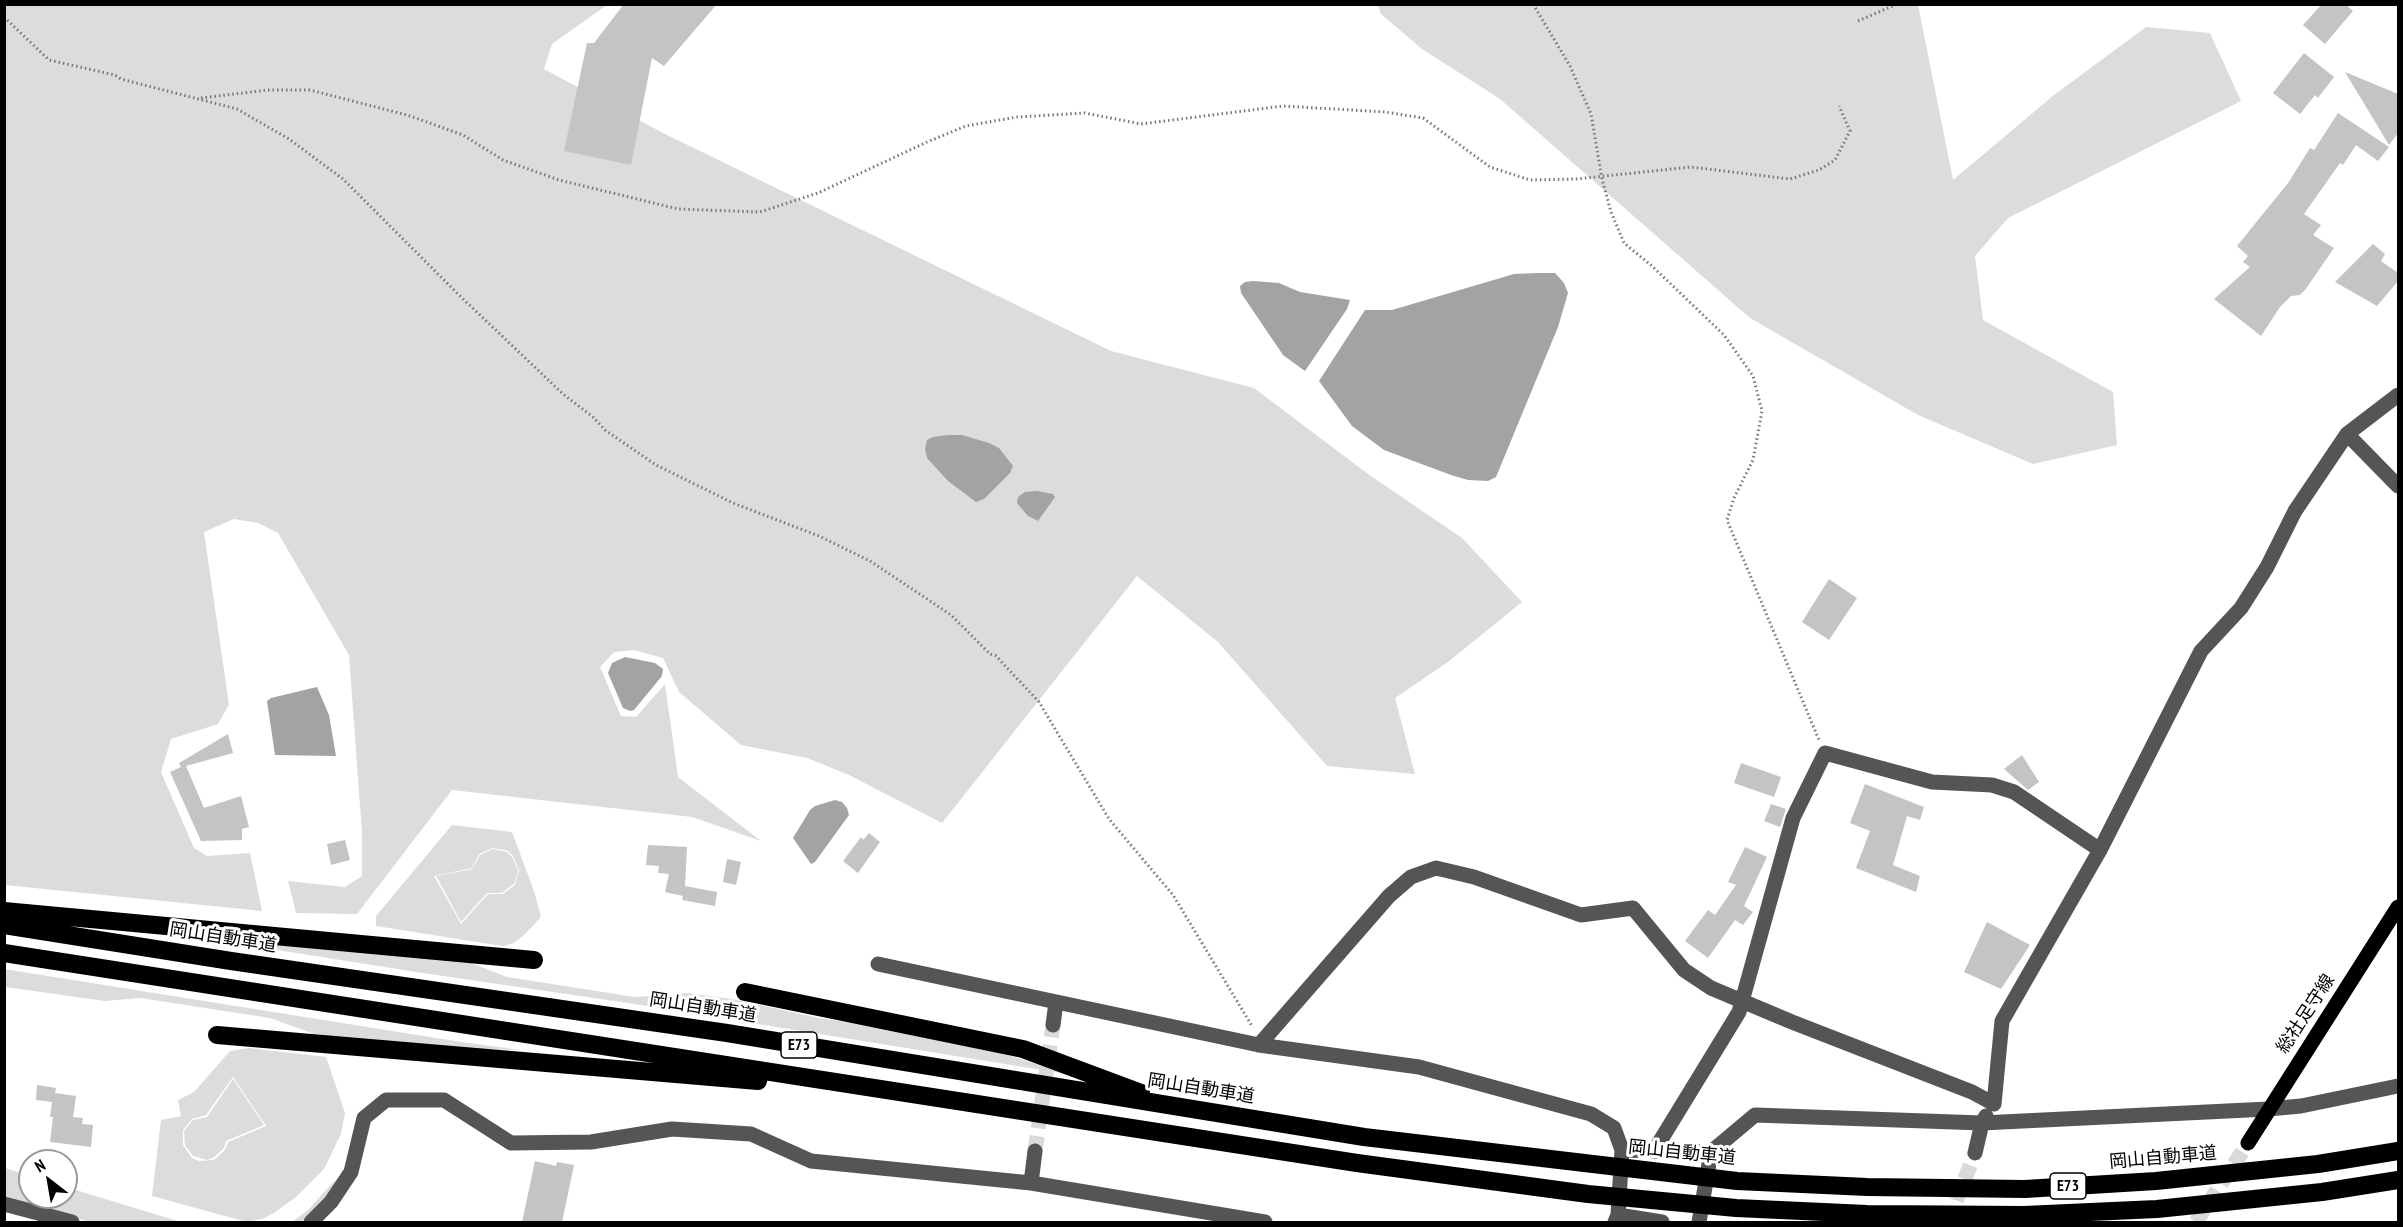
<!DOCTYPE html>
<html>
<head>
<meta charset="utf-8">
<style>
	body { margin:0 }
	#map { position:relative; width:2403px; height:1227px; overflow:hidden; background:#fff; font-family:"PT Sans Narrow",sans-serif }
	canvas { display:block }
	.frame { position:absolute; inset:0; border:6px solid #000; pointer-events:none }
	.north { position:absolute; left:18px; top:1149px; width:60px; height:60px; box-sizing:border-box; background:#fff; border:2px solid #999; border-radius:50%; rotate:329deg; font-size:16px; font-weight:700; line-height:24px; text-align:center; color:#000 }
	.north::after { content:''; display:block; margin:auto; width:21px; height:27px; background:#000; clip-path:polygon(50% 0,100% 100%,50% 72%,0 100%) }
</style>
</head>
<body>
<div id="map">
<canvas width="2403" height="1227"></canvas>
<div class="frame"></div>
<div class="north">N</div>
</div>
<script>
const ctx = document.querySelector('canvas').getContext('2d');
ctx.lineJoin = 'round';
function fillPath(path, color) { ctx.fillStyle = color; ctx.fill(path, 'evenodd'); }
const toPath = rows => new Path2D(rows.map(r => 'M' + r).join(''));
function trace(path, color, width, dash) { ctx.strokeStyle = color; ctx.lineWidth = width; ctx.lineCap = dash ? 'butt' : 'round'; ctx.setLineDash(dash || []); ctx.stroke(path); }
function drawText(font, color, halo, rows, align = 'center') {
  ctx.font = font + ' "PT Sans Narrow","Noto Sans JP",sans-serif'; ctx.lineWidth = 6; ctx.setLineDash([]); ctx.textBaseline = 'middle'; ctx.strokeStyle = halo; ctx.fillStyle = color; for (const [text, x, y, turn = 0] of rows) {
    ctx.save(); ctx.translate(x, y); ctx.rotate((+turn || 0) * Math.PI / 180); ctx.textAlign = isNaN(turn) ? turn : align; if (halo) ctx.strokeText(text, 0, 0); ctx.fillText(text, 0, 0); ctx.restore();
  }
}
const green = toPath([
	[4,5,607,5,552,44,544,69,663,133,1111,351,1254,388,1368,474,1462,538,1522,602,1448,662,1395,698,1415,774,1327,766,1218,642,1137,576,942,823,849,775,807,758,741,745,679,692,663,658,634,650,614,652,600,667,621,716,636,717,665,684,678,777,761,841,692,817,452,790,357,914,296,913,288,881,345,887,362,876,362,833,349,655,278,533,258,523,234,519,204,532,229,705,218,724,171,739,161,772,194,848,207,856,250,853,262,911,5,885],
	[1378,5,1918,5,1953,180,2054,95,2146,27,2210,33,2241,101,2008,218,1975,256,1983,320,2113,392,2117,445,2033,464,1918,415,1750,318,1500,99,1422,49,1381,14],
	[452,825,512,832,534,891,541,917,523,936,514,943,504,946,496,945,376,926,376,916],
	[493,848,508,851,513,856,519,870,515,885,503,894,488,894,461,924,434,876,472,868,479,854],
	[493,849,507,852,512,857,518,870,515,883,502,893,487,893,461,922,436,876,472,869,480,855],
	[227,939,466,961,507,977,635,997,687,993,732,999,819,1018,880,1027,988,1049,1073,1075,628,1003,416,972,227,942],
	[4,969,455,1041,521,1050,440,1048,314,1034,270,1018,140,998,105,1001,5,987],
	[249,1048,326,1057,345,1113,341,1134,324,1169,296,1197,274,1213,262,1219,247,1222,152,1196,161,1120,181,1116,178,1100,194,1092,230,1051],
	[233,1077,266,1126,228,1142,225,1150,214,1160,199,1161,192,1158,183,1145,183,1130,192,1119,206,1115],
	[233,1079,264,1125,226,1141,224,1148,213,1158,207,1160,193,1156,185,1145,184,1131,193,1120,207,1117],
	[5,1168,30,1176,30,1197,66,1197,66,1187,181,1222,92,1222,34,1209,5,1199],
	[337,1178,319,1209,301,1222,292,1222,308,1210]
]);
const water = toPath([
	[1537,273,1555,273,1564,283,1568,293,1558,327,1496,477,1488,481,1468,480,1451,475,1384,450,1352,426,1319,381,1365,310,1392,310,1514,274],
	[1253,281,1279,283,1300,292,1350,300,1347,309,1305,371,1283,355,1241,293,1240,286,1245,282],
	[948,435,962,435,989,443,999,448,1013,466,1010,473,984,499,976,502,948,481,927,458,925,449,927,440,933,437],
	[1037,491,1053,494,1055,497,1038,521,1028,516,1017,503,1018,497,1025,492],
	[625,657,655,663,663,669,662,676,634,710,630,711,623,708,608,673,612,663],
	[317,687,329,715,336,756,275,755,267,701,271,698],
	[835,800,842,802,847,808,849,815,815,862,811,864,793,838,810,810,815,806]
]);
const building = toPath([
	[624,4,717,4,664,66,652,58,631,165,564,151,587,43,594,43],
	[2322,4,2345,4,2353,11,2325,44,2303,25],
	[2304,53,2334,77,2318,98,2315,95,2300,114,2273,93],
	[2345,72,2398,94,2398,133,2389,145],
	[2338,113,2389,147,2378,161,2356,145,2343,165,2340,163,2304,214,2321,225,2313,235,2334,248,2305,290,2300,295,2291,296,2280,307,2261,336,2214,299,2250,267,2243,262,2248,256,2237,246,2288,183,2310,148,2314,150],
	[2373,244,2385,254,2381,261,2398,273,2398,281,2377,306,2335,282],
	[1829,579,1857,598,1829,640,1802,622],
	[228,734,233,753,186,766,204,808,241,796,249,827,242,829,242,840,201,841,170,772,181,767,179,763],
	[2022,755,2039,782,2028,790,2004,769],
	[1741,763,1781,777,1774,797,1734,783],
	[1865,784,1924,807,1920,820,1907,816,1893,865,1920,876,1916,892,1856,868,1870,831,1850,823],
	[1771,804,1786,809,1780,827,1764,821],
	[869,833,880,842,858,873,843,861,861,837,863,840],
	[345,840,350,860,331,865,327,844],
	[648,845,687,847,685,886,717,892,715,906,682,900,683,896,665,892,669,874,658,873,659,866,646,865],
	[1745,847,1767,857,1744,906,1753,912,1743,925,1735,920,1708,958,1685,941,1708,910,1715,915,1736,885,1728,882],
	[727,859,741,862,736,885,723,882],
	[1987,922,2030,945,2001,989,1964,972],
	[37,1085,56,1088,55,1093,76,1096,73,1117,83,1118,82,1124,93,1125,91,1147,50,1142,53,1117,50,1117,52,1102,36,1100],
	[535,1161,556,1166,557,1162,574,1165,562,1222,522,1222]
]);
const minorTunnel = toPath([
	[1035,1151,1053,1025],
	[1948,1222,1975,1153]
]);
const majorTunnel = toPath([
	[2196,1222,2248,1143]
]);
const path = toPath([
	[1533,4,1570,66,1591,114,1602,179,1611,212,1624,243,1652,266,1724,335,1753,376,1762,411,1753,460,1734,498,1727,520,1819,740],
	[4,17,49,60,115,75,121,79,237,109,289,139,343,179,460,296,563,394,593,417,605,430,656,465,733,503,819,536,870,561,951,615,990,654,996,656,1039,702,1109,819,1173,895,1252,1026],
	[1858,21,1897,4],
	[201,98,268,90,310,90,407,115,463,135,503,160,559,180,678,209,760,212,818,193,927,142,966,126,1017,117,1085,113,1141,124,1283,106,1385,112,1423,118,1490,167,1530,180,1576,179,1691,167,1790,179,1819,170,1835,160,1850,131,1839,106]
]);
const minor = toPath([
	[2347,434,2398,486],
	[878,964,1259,1045,1419,1067,1591,1114,1614,1128,1622,1150,1618,1215,1615,1222],
	[1053,1025,1056,1002],
	[1259,1045,1389,896,1411,877,1436,868,1474,877,1581,915,1633,908,1684,970,1711,988,1792,1022,1972,1092,1994,1104,2002,1021,2100,850,2201,651,2241,608,2267,567,2295,511,2347,434,2398,395],
	[1622,1150,1711,1152],
	[1654,1151,1739,1012,1793,818,1825,753,1932,782,1992,785,2014,792,2100,850],
	[1975,1153,1982,1123,1986,1116],
	[1031,1183,1035,1151],
	[4,1204,72,1222],
	[1618,1215,1662,1222],
	[311,1222,331,1202,351,1172,364,1118,386,1100,444,1100,511,1143,591,1142,672,1129,751,1134,811,1161,1031,1183,1265,1222],
	[1699,1222,1711,1152,1755,1115,1982,1123,2268,1109,2301,1106,2398,1086]
]);
const major = toPath([
	[2248,1143,2398,907]
]);
const highway = toPath([
	[4,911,534,960],
	[4,925,231,961,727,1033,1364,1137,1737,1181,1867,1187,2025,1189,2156,1181,2318,1164,2398,1151],
	[4,953,1357,1163,1588,1194,1736,1208,1867,1214,2024,1215,2157,1209,2322,1192,2398,1180],
	[745,992,1023,1049,1141,1093],
	[217,1035,758,1081]
]);
const shields = [
	[799,1045,36],
	[2068,1186,36]
];
const shieldNames = [
	["E73",799,1045],
	["E73",2068,1186]
];
const streetNames = [
	["岡山自動車道",223,938,9],
	["岡山自動車道",703,1008,9],
	["総社足守線",2306,1014,-57],
	["岡山自動車道",1201,1089,9],
	["岡山自動車道",1682,1153,6],
	["岡山自動車道",2163,1158,-5]
];
fillPath(green, '#dcdcdc');
fillPath(water, '#a3a3a3');
fillPath(building, '#c4c4c4');
trace(minorTunnel, '#d9d9d9', 15, [15, 8]);
trace(majorTunnel, '#d9d9d9', 15, [15, 8]);
trace(path, '#777', 3, [1.5, 3]);
trace(minor, '#555', 15);
trace(major, '#000', 15);
trace(highway, '#000', 18);
for (const [x, y, w] of shields) { const box = new Path2D(); box.roundRect(x - w / 2, y - 13, w, 26, 4.5); ctx.fillStyle = '#fff'; ctx.fill(box); trace(box, '#000', 1.5); }
drawText('bold 16px', '#000', null, shieldNames);
drawText('18px', '#000', '#fff', streetNames);
</script>
</body>
</html>
